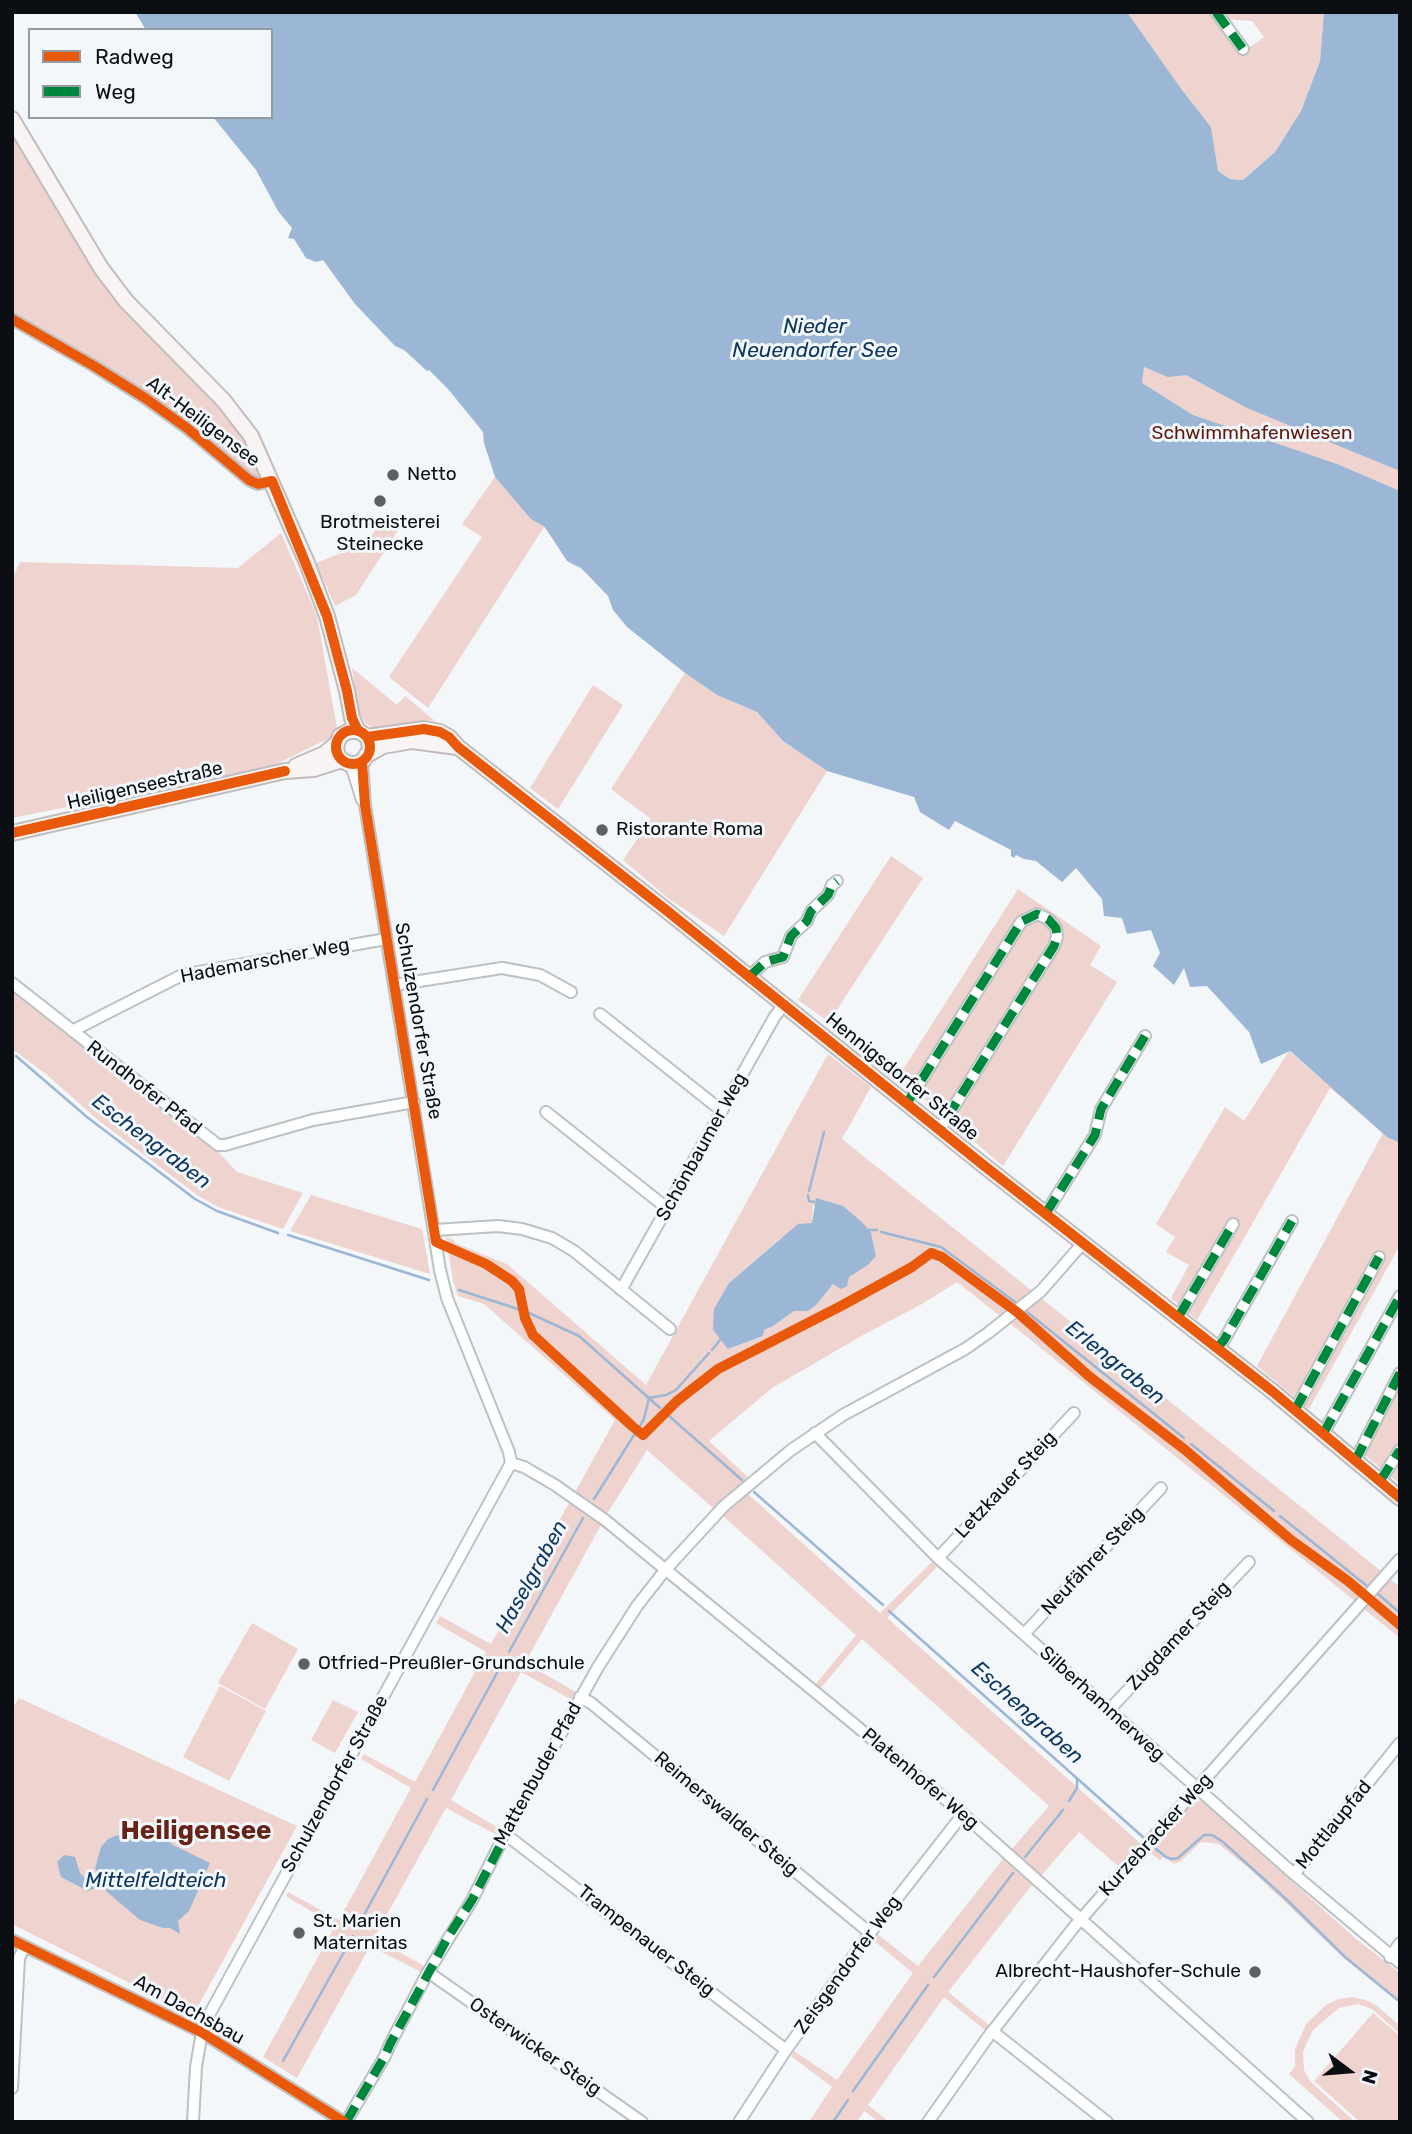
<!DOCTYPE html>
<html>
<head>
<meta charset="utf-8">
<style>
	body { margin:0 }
	#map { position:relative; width:1412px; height:2134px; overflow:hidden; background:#f4f7fa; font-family:Rubik,sans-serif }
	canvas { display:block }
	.frame { position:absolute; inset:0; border:14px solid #0b0f13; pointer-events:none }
	.legend { position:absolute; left:28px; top:28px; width:245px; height:91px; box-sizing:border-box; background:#f2f7fc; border:2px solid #969a9f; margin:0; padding:9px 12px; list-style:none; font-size:21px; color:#0b0f13 }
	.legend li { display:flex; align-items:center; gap:14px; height:35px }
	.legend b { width:35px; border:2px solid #969a9f }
	.north { position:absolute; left:1314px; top:2036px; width:70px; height:70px; -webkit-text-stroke:5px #f2f7fc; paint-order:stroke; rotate:106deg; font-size:19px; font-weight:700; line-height:28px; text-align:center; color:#0b0f13 }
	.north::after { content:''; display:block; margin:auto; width:24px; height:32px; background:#0b0f13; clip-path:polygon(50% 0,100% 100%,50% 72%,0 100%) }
</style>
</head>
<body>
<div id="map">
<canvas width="1412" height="2134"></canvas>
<div class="frame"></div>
<ul class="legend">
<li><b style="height:9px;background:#e8590c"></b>Radweg</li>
<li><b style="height:9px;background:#00873e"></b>Weg</li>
</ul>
<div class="north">N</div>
</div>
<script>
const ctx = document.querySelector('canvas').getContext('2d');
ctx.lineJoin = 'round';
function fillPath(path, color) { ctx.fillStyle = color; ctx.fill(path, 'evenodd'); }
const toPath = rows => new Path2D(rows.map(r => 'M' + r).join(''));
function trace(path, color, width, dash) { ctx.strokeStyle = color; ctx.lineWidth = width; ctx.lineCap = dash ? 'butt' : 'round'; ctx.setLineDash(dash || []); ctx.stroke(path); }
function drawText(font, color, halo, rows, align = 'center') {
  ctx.font = font + ' Rubik,sans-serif'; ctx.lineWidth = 6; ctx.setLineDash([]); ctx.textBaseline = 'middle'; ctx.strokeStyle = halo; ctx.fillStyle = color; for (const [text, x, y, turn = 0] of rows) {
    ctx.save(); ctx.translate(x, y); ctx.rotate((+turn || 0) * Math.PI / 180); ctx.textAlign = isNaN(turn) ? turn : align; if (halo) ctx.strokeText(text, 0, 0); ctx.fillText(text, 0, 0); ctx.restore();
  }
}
const green = toPath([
	[1127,12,1324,12,1320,61,1301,111,1275,152,1243,180,1230,179,1218,171,1211,127,1182,90],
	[1226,19,1252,21,1264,37,1246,50],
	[18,137,73,232,217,401,250,444,262,477,259,479,256,480,207,441,12,317,12,138],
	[1154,355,1400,467,1400,498,1138,400,1141,357],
	[495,477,513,497,581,547,575,566,568,561,544,527,428,708,389,677,482,537,462,524],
	[385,517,400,527,356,595,335,606,316,563,366,543],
	[281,533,317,616,338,734,272,766,12,818,12,579,20,562,238,568],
	[352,668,397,705,405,696,435,721,423,720,377,729,366,724,359,713],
	[685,673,717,695,757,712,783,741,827,771,724,936,668,898,623,860,651,819,611,789],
	[593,685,623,705,558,809,530,788],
	[891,856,923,878,829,1022,798,1000],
	[1018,889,1101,946,1090,965,1117,982,1003,1166,915,1091,897,1079],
	[12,988,211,1144,237,1172,303,1193,283,1229,218,1207,197,1195,98,1120,46,1074,12,1049],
	[1289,1051,1320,1078,1344,1089,1380,1130,1330,1088,1197,1320,1171,1298,1189,1265,1166,1252,1175,1237,1156,1224,1225,1107,1244,1121],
	[828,1054,871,1087,842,1139,1031,1290,1000,1316,957,1282,922,1304,863,1335,772,1388,709,1441,748,1477,713,1508,647,1450,607,1514,525,1663,576,1692,572,1700,521,1672,451,1800,500,1829,497,1835,446,1808,374,1938,424,1966,421,1972,370,1946,297,2078,263,2057,335,1926,286,1896,288,1892,339,1920,411,1788,361,1759,364,1754,415,1782,486,1652,436,1623,440,1616,491,1644,615,1420,484,1304,458,1296,453,1281,446,1237,454,1240,455,1243,507,1264,646,1385],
	[813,1205,863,1223,871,1234,876,1256,856,1273,833,1284,818,1303,794,1311,773,1326,763,1330,763,1336,729,1349,713,1330,729,1283,780,1239,812,1223],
	[1400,1126,1400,1245,1309,1409,1257,1366,1383,1133,1387,1137],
	[311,1195,422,1229,430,1274,290,1231],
	[1041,1298,1381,1571,1355,1601,1011,1324],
	[1400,1378,1400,1484,1360,1451],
	[748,1494,880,1613,932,1562,937,1567,887,1618,1140,1843,1119,1867,1079,1832,1041,1876,1011,1850,1049,1806,862,1639,820,1689,815,1685,856,1635,723,1516],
	[1391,1580,1400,1587,1400,1638,1364,1609],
	[252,1623,298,1649,265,1709,218,1683],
	[220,1686,266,1711,229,1781,183,1757],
	[19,1698,297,1826,197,2008,185,2011,12,1924,12,1709],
	[333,1700,358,1712,335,1753,311,1740],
	[1194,1801,1202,1801,1355,1938,1400,1973,1400,2002,1346,1960,1253,1872,1219,1844,1201,1842,1181,1861,1174,1864,1163,1857,1160,1860,1149,1852],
	[1003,1859,1032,1885,948,1992,989,2025,985,2030,944,1997,868,2105,889,2122,879,2122,864,2111,857,2122,809,2122,832,2087,791,2056,794,2051,837,2080,913,1973,872,1939,876,1933,918,1966],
	[1352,1997,1366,2000,1377,2006,1400,2026,1400,2034,1372,2009,1358,2004,1339,2008,1313,2030,1303,2052,1304,2070,1310,2081,1355,2122,1343,2122,1289,2074,1295,2066,1295,2049,1306,2024,1326,2005,1339,1999],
	[1373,2013,1400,2036,1400,2122,1360,2122,1314,2081]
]);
const water = toPath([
	[135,12,1127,12,1182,90,1211,127,1218,171,1230,179,1243,180,1275,152,1301,111,1320,61,1324,12,1399,12,1400,471,1247,408,1186,375,1168,377,1144,367,1142,383,1193,415,1337,464,1400,491,1400,1143,1387,1137,1290,1051,1261,1064,1249,1032,1207,986,1190,987,1184,968,1174,985,1153,966,1160,953,1151,930,1127,934,1122,918,1104,916,1102,899,1076,868,1062,882,1036,861,1024,859,1016,855,1014,858,1011,856,1011,850,955,821,949,830,920,812,914,797,827,771,783,741,757,712,717,695,685,673,627,627,613,610,608,596,581,568,567,561,545,527,531,519,495,477,484,443,483,432,448,389,429,370,427,371,404,350,395,346,355,304,323,260,316,262,306,258,294,239,288,238,292,228,278,211,256,170,213,117,271,117,271,30,146,30],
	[816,1198,843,1206,863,1223,871,1233,876,1256,868,1265,849,1277,847,1286,841,1289,833,1284,818,1303,808,1311,794,1311,773,1326,764,1330,763,1336,728,1349,713,1330,714,1309,729,1283,798,1224,812,1223],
	[153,1830,173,1845,210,1863,189,1911,178,1921,180,1934,170,1928,163,1928,140,1920,106,1891,95,1868,101,1847,108,1839,115,1836],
	[64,1855,75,1857,80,1873,87,1880,95,1882,98,1887,88,1891,61,1877,57,1862]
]);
const stream = toPath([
	[16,1056,87,1117,195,1199,217,1211,278,1233],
	[809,1191,824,1132],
	[808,1195,809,1201,814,1202],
	[869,1230,877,1230],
	[881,1232,941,1247,1015,1302],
	[288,1235,429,1280],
	[459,1290,518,1309],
	[1027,1312,1184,1438],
	[529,1313,579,1336,660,1408],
	[712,1350,720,1340],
	[669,1416,742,1480],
	[640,1426,644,1419,649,1398,666,1395,676,1390,709,1353],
	[1191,1444,1274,1511],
	[754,1492,883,1605],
	[594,1499,634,1435],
	[1280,1516,1367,1586],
	[1378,1594,1400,1613],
	[889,1611,1144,1838],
	[509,1652,583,1518],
	[433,1790,504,1660],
	[1069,1801,1077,1788,1077,1779],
	[1156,1849,1166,1857,1172,1859,1178,1858,1204,1835,1212,1835,1223,1842,1285,1898,1345,1957,1400,2002],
	[1025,1857,1063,1810],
	[357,1928,427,1799],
	[934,1977,1013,1873],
	[283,2061,353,1936],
	[853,2091,928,1985],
	[833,2122,848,2100]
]);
const minor = toPath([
	[1216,12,1243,49],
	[12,319,94,366,145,398,187,428,249,480,258,484,272,481],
	[351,765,362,800],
	[749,977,765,962,783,957,791,936,807,921,811,911,828,895,832,885,837,881],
	[12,983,218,1145,225,1145,313,1120,414,1102],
	[394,985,502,968,540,975,571,992],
	[600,1014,722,1111],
	[72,1031,182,975,386,939],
	[907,1103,1021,922,1037,914,1048,919,1056,928,1057,937,1054,946,940,1129],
	[546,1112,668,1209],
	[1046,1213,1095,1135,1101,1109,1145,1036],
	[435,1230,498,1226,522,1229,552,1238,574,1251,670,1329],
	[621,1290,775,1016,784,1005],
	[1179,1316,1233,1224],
	[1217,1348,1224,1340,1292,1221],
	[1295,1410,1379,1257],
	[815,1433,938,1558,1294,1874,1400,1963],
	[1323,1434,1400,1296],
	[1355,1461,1400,1373],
	[511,1463,524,1467,555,1485,605,1520,820,1696,963,1814,1308,2122],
	[1380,1481,1400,1450],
	[938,1558,1074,1413],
	[1024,1634,1161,1488],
	[580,1697,591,1703,870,1933],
	[1109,1710,1249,1562],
	[505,1834,786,2050],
	[1294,1874,1400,1743],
	[12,1940,201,2032,344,2122],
	[1390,1957,1400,1943],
	[428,1972,642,2122],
	[992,2031,1107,2122],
	[12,2088,19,1958,25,1946],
	[193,2122,196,2067,203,2026,511,1463,509,1452,447,1298,440,1270,365,805,362,762],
	[346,2122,385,2056,390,2044,428,1972,472,1900,505,1834,598,1667,637,1606,666,1569,724,1506,791,1450,843,1415,965,1349,988,1333,1041,1291,1083,1243],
	[739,2122,786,2050,870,1933,963,1814],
	[928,2122,988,2037,1074,1927,1400,1559]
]);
const major = toPath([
	[12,119,101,268,126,301,224,401,251,436,307,563,327,616,347,691,352,718,358,731],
	[367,737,424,729,440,732,449,737,458,747,666,910,982,1164,1272,1391,1400,1498],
	[369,754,383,746,412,741,457,747],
	[296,766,324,754,337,743,340,736,349,731,358,731,365,735,369,740,370,750,362,762,351,765,340,759,336,751,337,743],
	[12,833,285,771,314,769,342,760]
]);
const quiet = toPath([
	[1216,12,1243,49],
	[749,977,765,962,783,957,791,936,807,921,811,911,828,895,832,885,837,881],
	[907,1103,1021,922,1037,914,1048,919,1056,928,1057,937,1054,946,940,1129],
	[1046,1213,1095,1135,1101,1109,1145,1036],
	[1179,1316,1233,1224],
	[1217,1348,1224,1340,1292,1221],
	[1295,1410,1379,1257],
	[1323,1434,1400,1296],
	[1355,1461,1400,1373],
	[1380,1481,1400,1450],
	[346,2122,385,2056,390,2044,448,1937,472,1900,518,1811]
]);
const cycleway = toPath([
	[12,319,94,366,145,398,187,428,249,480,258,484,272,481,327,616,347,691,352,718,358,731],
	'336 747a17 17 0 1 1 34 0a17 17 0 1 1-34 0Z',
	[367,737,424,729,440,732,449,737,458,747,666,910,982,1164,1272,1391,1400,1498],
	[362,762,365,805,436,1242,486,1264,512,1281,519,1289,525,1318,533,1335,632,1426,643,1435,677,1401,718,1369,841,1306,912,1267,931,1253,942,1257,1017,1312,1090,1377,1184,1449,1291,1540,1348,1581,1400,1625],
	[12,833,285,771],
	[12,1940,201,2032,344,2122]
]);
const markers = [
	[393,475,7,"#5d6064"],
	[380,501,7,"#5d6064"],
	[602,830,7,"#5d6064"],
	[304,1664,7,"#5d6064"],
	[299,1933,7,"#5d6064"],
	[1255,1972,7,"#5d6064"]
];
const streetNames = [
	["Alt-Heiligensee",203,422,37],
	["Heiligenseestraße",145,786,-13],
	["Hademarscher Weg",265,961,-11],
	["Schulzendorfer Straße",418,1021,80],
	["Hennigsdorfer Straße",902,1077,39],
	["Rundhofer Pfad",144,1088,38],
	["Schönbaumer Weg",702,1147,-61],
	["Letzkauer Steig",1006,1485,-47],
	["Neufährer Steig",1093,1561,-47],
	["Zugdamer Steig",1179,1636,-47],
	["Silberhammerweg",1102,1704,42],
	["Mattenbuder Pfad",538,1774,-61],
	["Platenhofer Weg",920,1779,40],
	["Schulzendorfer Straße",335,1784,-61],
	["Reimerswalder Steig",726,1814,40],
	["Mottlaupfad",1334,1825,-51],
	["Kurzebracker Weg",1156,1835,-48],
	["Trampenauer Steig",646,1941,38],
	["Zeisgendorfer Weg",848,1965,-54],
	["Am Dachsbau",189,2010,29],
	["Osterwicker Steig",535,2047,35]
];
const parkNames = [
	["Schwimmhafenwiesen",1252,434]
];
const poiNames = [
	["Netto",407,475],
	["Brotmeisterei",380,523,"center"],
	["Steinecke",380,545,"center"],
	["Ristorante Roma",616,830],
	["Otfried-Preußler-Grundschule",318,1664],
	["St. Marien",313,1922],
	["Maternitas",313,1944],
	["Albrecht-Haushofer-Schule",1241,1972,"right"]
];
const waterNames = [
	["Nieder",815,327],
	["Neuendorfer See",815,351],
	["Eschengraben",151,1142,37],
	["Erlengraben",1115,1363,39],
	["Haselgraben",532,1577,-61],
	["Eschengraben",1027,1713,42],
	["Mittelfeldteich",156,1881]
];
const districtNames = [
	["Heiligensee",196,1831]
];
fillPath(green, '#eed3ce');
fillPath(water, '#9cb7d5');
trace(stream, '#9cb7d5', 2.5);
trace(minor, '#bdc1c4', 14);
trace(major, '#c2bcbc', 18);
trace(minor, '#fdfefe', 10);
trace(major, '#f8f4f4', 14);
trace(quiet, '#00873e', 9, [18, 9]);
trace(cycleway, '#e8590c', 10);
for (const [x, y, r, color] of markers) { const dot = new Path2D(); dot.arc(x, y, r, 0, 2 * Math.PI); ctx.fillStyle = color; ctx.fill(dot); trace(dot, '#f2f7fc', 2.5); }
drawText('19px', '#0b0f13', '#f2f7fc', streetNames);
drawText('19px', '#5e170b', '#f2f7fc', parkNames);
drawText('19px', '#0b0f13', '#f2f7fc', poiNames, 'left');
drawText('italic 21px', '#0d355d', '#f2f7fc', waterNames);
drawText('bold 26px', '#672318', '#f2f7fc', districtNames);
</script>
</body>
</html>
